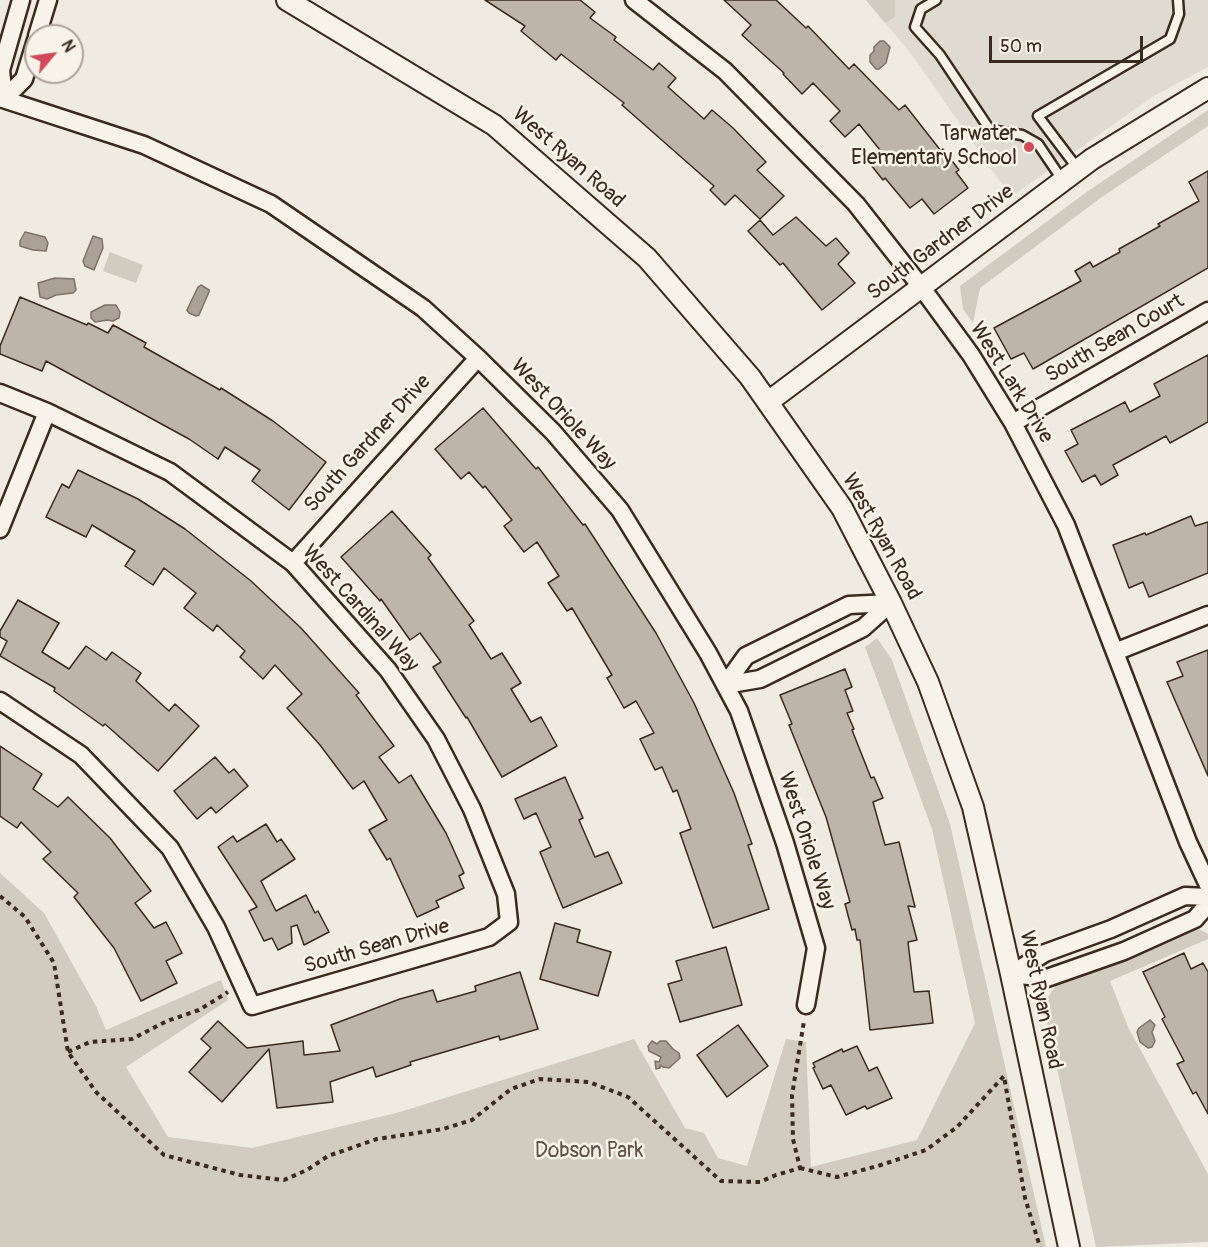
<!DOCTYPE html>
<html>
<head>
<meta charset="utf-8">
<style>
	body { margin:0 }
	#map { position:relative; width:1208px; height:1247px; overflow:hidden; background:#efebe0; font-family:Pangolin,sans-serif }
	canvas { display:block }
	.north { position:absolute; left:24px; top:24px; width:60px; height:60px; box-sizing:border-box; background:#f7f3e8; border:2px solid #aca397; border-radius:50%; rotate:61deg; font-size:16px; font-weight:700; line-height:24px; text-align:center; color:#3b2a1e }
	.north::after { content:''; display:block; margin:auto; width:21px; height:27px; background:#d1495b; clip-path:polygon(50% 0,100% 100%,50% 72%,0 100%) }
	.scale { position:absolute; left:989px; top:36px; width:154px; height:27px; box-sizing:border-box; border:3px solid #3b2a1e; border-top:0; padding-left:8px; font-size:18px; line-height:21px; white-space:nowrap; color:#3b2a1e; -webkit-text-stroke:4px #f7f3e8; paint-order:stroke }
</style>
</head>
<body>
<div id="map">
<canvas width="1208" height="1247"></canvas>
<div class="north">N</div>
<div class="scale">50 m</div>
</div>
<script>
const ctx = document.querySelector('canvas').getContext('2d');
ctx.lineJoin = 'round';
function fillPath(path, color) { ctx.fillStyle = color; ctx.fill(path, 'evenodd'); }
const toPath = rows => new Path2D(rows.map(r => 'M' + r).join(''));
function trace(path, color, width, dash) { ctx.strokeStyle = color; ctx.lineWidth = width; ctx.lineCap = dash ? 'butt' : 'round'; ctx.setLineDash(dash || []); ctx.stroke(path); }
function drawText(font, color, halo, rows, align = 'center') {
  ctx.font = font + ' Pangolin,sans-serif'; ctx.lineWidth = 5; ctx.setLineDash([]); ctx.textBaseline = 'middle'; ctx.strokeStyle = halo; ctx.fillStyle = color; for (const [text, x, y, turn = 0] of rows) {
    ctx.save(); ctx.translate(x, y); ctx.rotate((+turn || 0) * Math.PI / 180); ctx.textAlign = isNaN(turn) ? turn : align; if (halo) ctx.strokeText(text, 0, 0); ctx.fillText(text, 0, 0); ctx.restore();
  }
}
const built = toPath([
	[866,0,1208,0,1208,67,1152,97,1011,197,912,55]
]);
const green = toPath([
	[866,0,895,0,895,17,885,23],
	[1208,110,1208,126,1102,197,980,288,973,323,963,309,960,286,1088,191],
	[110,252,143,265,136,283,103,271],
	[877,638,892,660,950,824,1046,1247,0,1247,0,873,44,913,96,1006,106,1030,221,980,228,1000,126,1067,168,1137,252,1148,400,1112,634,1039,685,1128,704,1133,718,1158,747,1166,786,1039,806,1042,811,1167,917,1140,975,1023,932,829,865,647],
	[1197,928,1208,934,1208,939,1110,981,1128,1027,1208,1174,1208,1242,1096,1247,1043,1004,1058,983,1113,964]
]);
const water = toPath([
	[880,41,884,41,890,47,886,63,879,69,876,69,870,62,870,55,874,51,874,47,880,41],
	[25,232,45,237,48,243,46,251,33,250,20,246,20,241,25,232],
	[93,236,102,239,103,248,94,270,85,266,83,261,93,236],
	[55,278,74,279,76,290,73,293,56,295,47,299,40,297,38,283,55,278],
	[201,285,209,290,209,292,199,315,196,316,189,313,187,310,198,287,201,285],
	[105,305,116,305,120,312,119,318,113,321,108,320,95,322,91,318,91,312,105,305],
	[1150,1020,1155,1025,1152,1032,1155,1041,1152,1047,1148,1048,1140,1042,1137,1032,1139,1028,1150,1020],
	[652,1041,657,1044,660,1041,666,1041,673,1049,679,1053,680,1058,669,1068,663,1067,660,1065,660,1068,656,1069,655,1061,659,1062,661,1057,649,1051,648,1046,652,1041]
]);
const building = toPath([
	[485,0,580,0,595,12,590,18,616,37,614,40,653,70,659,63,676,78,668,87,704,119,712,110,733,128,766,162,757,170,784,196,760,219,735,195,725,205,710,190,714,186,622,105,624,103,561,54,556,60,521,31,525,26,485,0],
	[724,0,776,0,806,28,808,26,849,69,854,64,899,110,905,105,941,151,943,149,959,170,956,172,968,188,934,214,922,199,910,208,885,178,883,180,867,160,880,150,859,124,845,137,830,121,840,111,813,83,802,94,783,74,784,73,742,35,751,25,724,0],
	[1208,171,1208,268,1033,369,1024,353,1011,359,994,328,1081,281,1075,271,1090,262,1093,267,1120,252,1119,249,1160,226,1158,224,1199,201,1189,182,1208,171],
	[796,217,826,246,836,238,849,253,838,264,855,283,822,310,783,263,780,265,748,231,760,220,773,235,796,217],
	[20,297,87,325,88,323,108,333,113,325,146,343,144,347,220,390,221,388,273,421,326,462,289,510,252,481,260,470,225,447,218,459,189,439,46,361,42,371,0,354,0,346,20,297],
	[1208,355,1208,422,1170,443,1166,436,1113,465,1118,475,1101,485,1095,475,1082,482,1065,451,1078,444,1071,430,1125,402,1130,412,1160,396,1154,384,1208,355],
	[483,408,536,469,538,467,583,525,585,524,656,633,694,703,734,793,752,844,748,845,769,909,713,928,680,833,691,829,677,790,673,792,662,767,655,770,640,739,654,733,636,701,624,708,607,678,612,675,572,608,567,611,548,583,559,576,537,542,524,552,504,526,512,520,485,486,483,488,469,472,461,479,435,449,483,408],
	[78,470,138,499,185,529,251,581,301,628,359,693,356,695,394,746,379,757,399,783,411,775,446,833,464,873,459,876,464,888,436,901,439,907,417,917,390,858,387,860,369,830,387,820,364,781,353,789,320,745,287,708,302,694,275,665,263,679,240,657,245,651,217,625,213,631,184,608,196,593,164,568,153,585,125,566,135,551,92,525,86,537,46,517,62,484,69,488,78,470],
	[392,511,431,555,428,558,474,621,469,625,491,659,502,653,521,683,511,689,531,722,541,717,557,746,502,777,467,717,466,718,433,667,441,662,420,633,410,640,381,599,380,601,341,557,392,511],
	[1191,516,1195,526,1208,522,1208,573,1149,597,1143,582,1129,588,1113,545,1145,533,1146,535,1191,516],
	[18,600,59,623,42,652,69,669,86,646,106,660,112,652,141,673,136,681,169,711,175,704,199,726,158,771,105,724,103,726,54,691,55,688,0,656,7,641,0,637,0,631,18,600],
	[1208,650,1208,776,1167,682,1183,676,1177,662,1208,650],
	[845,669,852,687,845,690,853,711,847,713,854,729,852,730,871,778,874,777,883,798,873,802,885,845,899,842,915,907,908,906,917,940,908,942,914,992,929,991,933,1023,870,1030,860,940,857,940,855,929,852,930,845,904,850,902,826,817,789,725,792,724,780,695,845,669],
	[0,746,42,774,33,789,58,807,68,797,110,838,151,891,135,903,154,928,166,922,182,953,166,961,177,983,141,1001,114,948,74,897,78,893,43,859,51,852,21,822,17,828,0,816,0,746],
	[215,757,229,773,234,769,248,786,216,813,211,807,197,819,174,791,215,757],
	[565,777,583,818,579,820,595,857,608,852,622,883,563,908,540,852,551,847,536,813,524,819,515,799,565,777],
	[266,824,277,842,281,839,295,859,261,881,276,911,306,895,315,913,318,911,329,932,304,945,297,925,291,927,292,943,278,950,272,938,264,941,249,911,257,907,218,847,233,836,237,842,266,824],
	[555,923,580,930,577,942,611,952,598,996,540,979,555,923],
	[726,947,742,1005,680,1022,668,984,682,980,676,961,726,947],
	[1184,953,1191,969,1203,963,1208,972,1208,1114,1196,1092,1193,1094,1177,1064,1184,1061,1162,1019,1165,1017,1143,972,1184,953],
	[520,972,538,1029,500,1040,499,1036,410,1062,411,1065,376,1077,373,1067,330,1082,333,1102,277,1108,269,1049,222,1102,189,1072,211,1048,201,1039,218,1021,247,1048,303,1041,304,1055,340,1051,331,1025,400,999,433,990,437,1002,476,991,475,986,520,972],
	[738,1025,768,1066,727,1097,697,1055,738,1025],
	[857,1046,869,1071,877,1067,892,1098,867,1109,865,1106,846,1115,831,1085,823,1089,813,1068,815,1067,813,1063,842,1049,843,1052,857,1046]
]);
const path = toPath([
	[0,896,25,917,54,963,68,1052,96,1092,164,1155,240,1175,284,1180,307,1170,328,1156,377,1139,443,1129,472,1120,511,1089,540,1079,589,1082,628,1097,721,1181,760,1182,776,1175,800,1168,793,1139,792,1095,804,1021],
	[68,1052,90,1042,132,1039,167,1021,199,1010,228,992],
	[800,1168,837,1177,881,1165,926,1150,957,1127,1004,1076,1025,1198,1040,1247]
]);
const service = toPath([
	[936,0,921,9,915,27,940,55,990,130,1022,135,1038,144,1063,181],
	[1078,169,1038,116,1170,39,1179,14,1178,0]
]);
const minor = toPath([
	[634,0,725,71,856,204,922,288,971,355,1013,423,1066,525,1188,842,1208,885],
	[37,36,48,0],
	[0,98,144,145,271,204,423,308,478,358,553,432,620,510,708,653,739,711,785,843,816,948,806,1005],
	[4,99,1,70,21,0],
	[4,99,24,79,36,40],
	[0,393,47,412,170,472,293,563,388,670,436,739,472,809,506,894,509,922,489,937,252,1006,216,927,170,848,81,755,0,701],
	[1013,423,1208,311],
	[0,529,47,412],
	[293,563,478,358],
	[1115,652,1208,615],
	[725,685,746,656,849,605,891,603],
	[725,685,760,679,863,628,891,603],
	[1011,974,1047,978,1124,951,1195,919,1208,904],
	[1011,974,1045,953,1111,929,1185,896,1208,897]
]);
const tertiary = toPath([
	[287,0,494,125,647,258,750,377,842,508,891,603,928,682,973,807,1011,974,1069,1247],
	[768,402,1092,159,1208,88]
]);
const markers = [
	[1029,147,6,"#d1495b"]
];
const poiNames = [
	["Tarwater",1017,135],
	["Elementary School",1017,159]
];
const streetNames = [
	["West Ryan Road",568,158,41],
	["South Gardner Drive",941,243,-37],
	["South Sean Court",1115,339,-30],
	["West Lark Drive",1011,383,58],
	["West Oriole Way",563,415,47],
	["South Gardner Drive",368,444,-48],
	["West Ryan Road",881,537,61],
	["West Cardinal Way",360,609,48],
	["West Oriole Way",806,841,72],
	["South Sean Drive",377,947,-16],
	["West Ryan Road",1040,1000,78]
];
const parkNames = [
	["Dobson Park",589,1152]
];
fillPath(built, '#e0dbd0');
fillPath(green, '#d1cbc0');
fillPath(water, '#aaa296');
trace(water, '#7e7266', 1.5);
fillPath(building, '#bdb5aa');
trace(building, '#3b2a1e', 1.5);
trace(service, '#3b2a1e', 13);
trace(minor, '#3b2a1e', 21);
trace(tertiary, '#3b2a1e', 24);
trace(path, '#3b2a1e', 4, [4.5, 4.5]);
trace(service, '#f7f3e8', 8);
trace(minor, '#f7f3e8', 16);
trace(tertiary, '#f7f3e8', 20);
for (const [x, y, r, color] of markers) { const dot = new Path2D(); dot.arc(x, y, r, 0, 2 * Math.PI); ctx.fillStyle = color; ctx.fill(dot); trace(dot, '#f7f3e8', 2); }
drawText('21px', '#3b2a1e', '#f7f3e8', poiNames, 'right');
drawText('21px', '#3b2a1e', '#f7f3e8', streetNames);
drawText('21px', '#605246', '#f7f3e8', parkNames);
</script>
</body>
</html>
